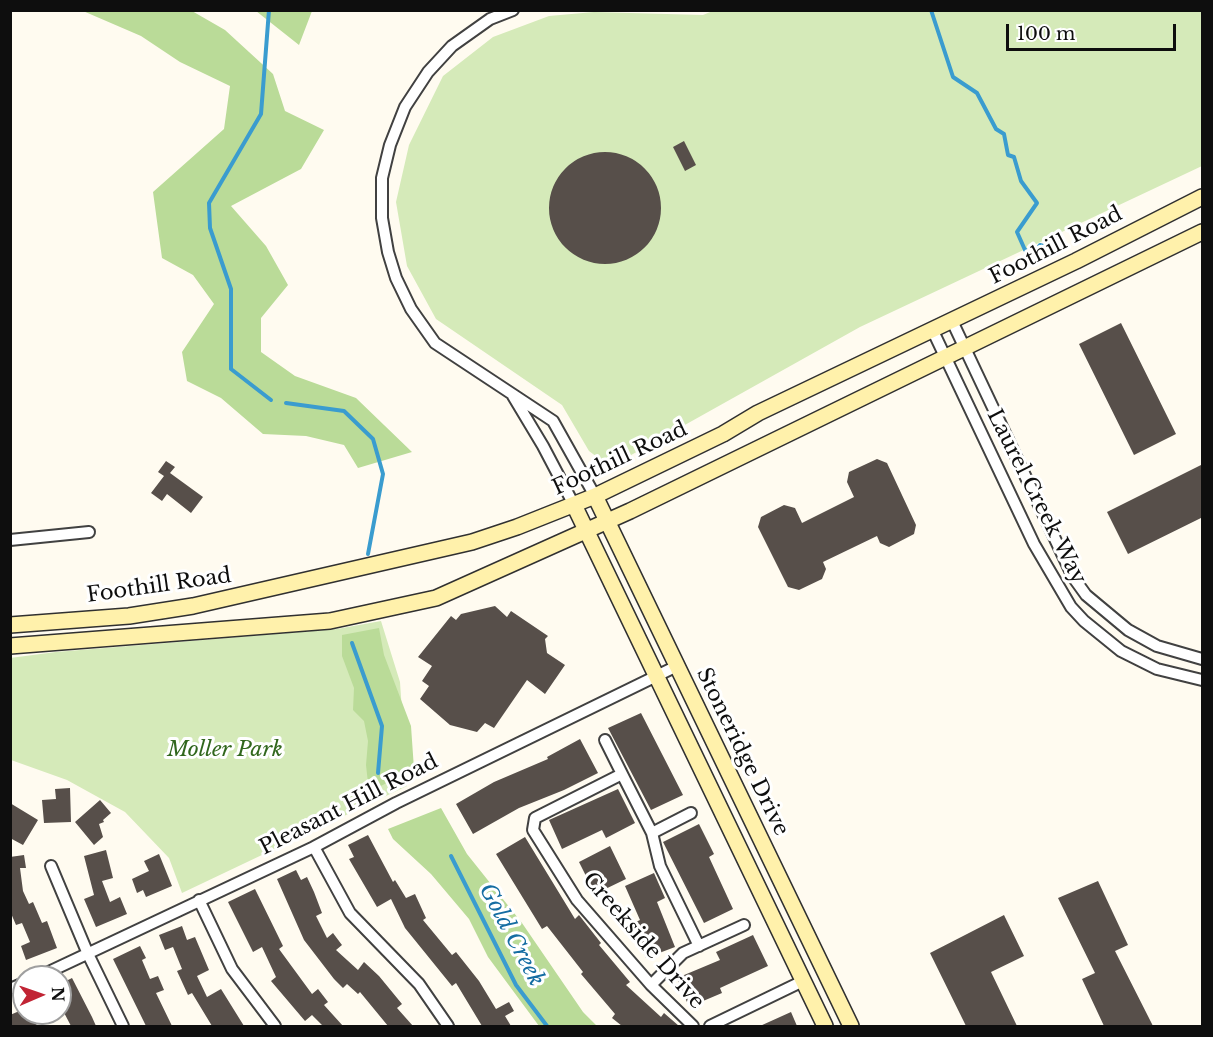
<!DOCTYPE html>
<html>
<head>
<meta charset="utf-8">
<style>
	body { margin:0 }
	#map { position:relative; width:1213px; height:1037px; overflow:hidden; background:#fffbf0; font-family:"Libre Baskerville",serif }
	canvas { display:block }
	.frame { position:absolute; inset:0; border:12px solid #0e0e0e; pointer-events:none }
	.north { position:absolute; left:12px; top:965px; width:60px; height:60px; box-sizing:border-box; background:#fff; border:2px solid #9f9f9f; border-radius:50%; rotate:88deg; font-size:16px; font-weight:700; line-height:24px; text-align:center; color:#0e0e0e }
	.north::after { content:''; display:block; margin:auto; width:21px; height:27px; background:#c12434; clip-path:polygon(50% 0,100% 100%,50% 72%,0 100%) }
	.scale { position:absolute; left:1006px; top:24px; width:170px; height:27px; box-sizing:border-box; border:3px solid #0e0e0e; border-top:0; padding-left:8px; font-size:18px; line-height:21px; white-space:nowrap; color:#0e0e0e; -webkit-text-stroke:4px #fff; paint-order:stroke }
</style>
</head>
<body>
<div id="map">
<canvas width="1213" height="1037"></canvas>
<div class="frame"></div>
<div class="north">N</div>
<div class="scale">100 m</div>
</div>
<script>
const ctx = document.querySelector('canvas').getContext('2d');
ctx.lineJoin = 'round';
function fillPath(path, color) { ctx.fillStyle = color; ctx.fill(path, 'evenodd'); }
const toPath = rows => new Path2D(rows.map(r => 'M' + r).join(''));
function trace(path, color, width, dash) { ctx.strokeStyle = color; ctx.lineWidth = width; ctx.lineCap = dash ? 'butt' : 'round'; ctx.setLineDash(dash || []); ctx.stroke(path); }
function drawText(font, color, halo, rows, align = 'center') {
  ctx.font = font + ' "Libre Baskerville",serif'; ctx.lineWidth = 6; ctx.setLineDash([]); ctx.textBaseline = 'middle'; ctx.strokeStyle = halo; ctx.fillStyle = color; for (const [text, x, y, turn = 0] of rows) {
    ctx.save(); ctx.translate(x, y); ctx.rotate((+turn || 0) * Math.PI / 180); ctx.textAlign = isNaN(turn) ? turn : align; if (halo) ctx.strokeText(text, 0, 0); ctx.fillText(text, 0, 0); ctx.restore();
  }
}
const green = toPath([
	[715,10,1202,11,1202,166,860,327,624,459,601,460,589,451,562,405,436,319,407,266,396,202,409,145,443,76,493,37,549,16,594,12,703,15],
	[381,621,400,682,407,786,182,893,169,858,125,812,67,780,11,760,10,658,56,652,337,629]
]);
const forest = toPath([
	[83,11,192,11,225,30,273,74,285,111,324,130,301,169,231,206,266,246,288,285,261,318,261,352,295,376,356,398,412,452,358,468,344,445,306,436,263,434,221,398,187,381,182,352,214,304,193,275,162,258,153,192,224,129,230,86,180,62,141,36],
	[256,11,312,11,299,45],
	[379,628,384,655,411,726,414,769,369,792,366,765,368,741,364,721,353,710,354,688,342,656,342,635],
	[441,808,467,854,522,923,583,1012,597,1026,539,1026,488,957,469,919,431,874,393,839,388,829]
]);
const stream = toPath([
	[269,10,261,114,209,203,210,228,231,289,231,369,271,400],
	[931,10,953,77,977,93,996,129,1004,134,1008,155,1014,157,1021,181,1037,203,1017,232,1025,250,1035,252,1040,245,1047,247],
	[286,403,344,411,373,439,383,474,368,554],
	[352,643,382,726,378,773],
	[451,856,516,985,547,1026]
]);
const building = toPath([
	[684,141,696,165,685,171,673,147],
	'549 208a56 56 0 1 1 112 0a56 56 0 1 1-112 0Z',
	[1121,323,1176,434,1134,455,1079,344],
	[877,459,887,463,916,525,914,534,889,547,880,543,877,536,823,562,826,569,822,579,799,590,788,587,758,527,761,517,784,505,795,508,802,523,854,497,847,482,849,472],
	[166,461,175,467,170,473,203,497,191,513,167,494,162,501,151,493,164,476,158,472],
	[1203,464,1203,517,1128,554,1107,512],
	[495,606,507,617,511,611,548,636,545,639,547,653,565,665,545,694,527,680,494,728,485,723,477,732,450,725,420,699,429,686,422,681,432,666,418,657,451,616,456,620,461,614],
	[641,713,683,795,651,810,608,728],
	[580,739,598,773,564,790,519,808,473,834,456,804,494,782,548,759,547,757],
	[70,788,71,822,44,823,42,800,56,799,55,789],
	[618,789,635,823,606,838,602,830,562,849,549,820],
	[100,800,111,813,103,820,104,822,99,824,103,837,94,845,75,822],
	[10,803,38,820,23,845,10,838],
	[699,824,714,854,709,857,733,909,704,923,663,842],
	[368,835,393,882,395,880,406,898,415,894,426,918,423,920,452,955,456,952,479,981,496,1009,509,1002,514,1011,505,1016,511,1026,482,1026,456,983,452,986,405,928,391,899,377,907,349,859,354,857,348,845],
	[525,837,575,919,579,915,601,943,599,945,630,982,626,985,661,1017,664,1013,679,1026,622,1026,612,1018,615,1014,581,974,583,972,547,926,542,929,496,854],
	[610,846,626,879,595,894,579,862],
	[106,850,113,878,102,881,110,902,120,897,127,914,96,927,84,899,94,895,84,856],
	[159,854,172,886,146,897,143,890,137,893,132,879,149,871,144,861],
	[24,855,26,868,20,868,23,891,29,904,33,902,42,923,47,921,57,948,26,960,21,946,30,942,22,923,16,925,10,911,10,857],
	[296,870,301,880,307,877,314,892,322,913,316,916,327,938,333,933,342,945,336,950,358,970,364,962,379,976,402,1004,397,1008,413,1026,388,1026,360,992,358,994,347,984,343,988,334,979,304,940,277,879],
	[654,873,665,898,657,902,675,947,646,958,632,924,640,920,625,886],
	[1098,881,1128,945,1115,951,1153,1026,1104,1026,1082,979,1095,973,1058,898],
	[255,889,283,946,279,949,312,994,318,989,328,1002,324,1005,343,1026,323,1026,312,1015,305,1021,271,981,276,977,262,947,253,952,228,902],
	[1004,915,1024,956,991,972,1017,1026,966,1026,930,953],
	[182,926,187,940,195,937,209,970,197,976,207,997,221,989,244,1026,212,1026,192,993,188,995,177,971,182,969,173,947,165,950,159,935],
	[753,935,768,966,720,988,722,993,689,1007,677,978,720,960,716,952],
	[140,946,146,958,142,960,150,979,158,976,164,990,156,993,172,1026,146,1026,113,959],
	[72,978,92,1017,96,1026,71,1026,60,1005,60,984],
	[24,1009,24,1013,32,1013,37,1026,10,1026,10,1015],
	[791,1012,797,1026,760,1026]
]);
const minor = toPath([
	[513,10,490,19,452,46,428,72,405,107,390,145,382,178,382,218,388,252,396,278,411,309,435,343,553,421,595,496],
	[952,321,1073,577,1086,595,1128,630,1157,646,1202,659],
	[932,329,1034,544,1071,607,1084,621,1121,651,1157,669,1202,680],
	[513,396,543,446,574,505],
	[10,540,89,532],
	[605,740,622,774],
	[652,833,691,813],
	[314,847,350,913,419,984,448,1026],
	[51,866,88,954,123,1026],
	[199,900,232,969,275,1026],
	[38,977,314,847,396,803,677,666],
	[651,985,683,953,744,925],
	[10,989,24,983],
	[693,1026,651,985,577,900,533,830,535,818,622,774,652,833,660,866,699,946],
	[710,1026,803,981]
]);
const secondary = toPath([
	[595,496,851,1026],
	[574,505,825,1026],
	[10,625,129,616,193,606,472,542,517,527,595,496,723,434,758,413,1076,261,1202,197],
	[10,646,330,621,436,598,630,511,1202,232]
]);
const streetNames = [
	["Foothill Road",1056,246,-27],
	["Foothill Road",620,459,-25],
	["Laurel Creek Way",1036,497,63],
	["Foothill Road",159,586,-8],
	["Stoneridge Drive",742,752,64],
	["Pleasant Hill Road",349,805,-27],
	["Creekside Drive",643,941,49]
];
const parkNames = [
	["Moller Park",225,750]
];
const waterNames = [
	["Gold Creek",511,935,62]
];
fillPath(green, '#d5eab9');
fillPath(forest, '#badb98');
trace(stream, '#3a9ccf', 4);
fillPath(building, '#574f4a');
trace(minor, '#414141', 14);
trace(secondary, '#303030', 18);
trace(minor, '#fff', 10);
trace(secondary, '#fff1ab', 15);
drawText('21px', '#0e0e0e', '#fff', streetNames);
drawText('italic 21px', '#31671d', '#fff', parkNames);
drawText('italic 22px', '#156da2', '#fff', waterNames);
</script>
</body>
</html>
